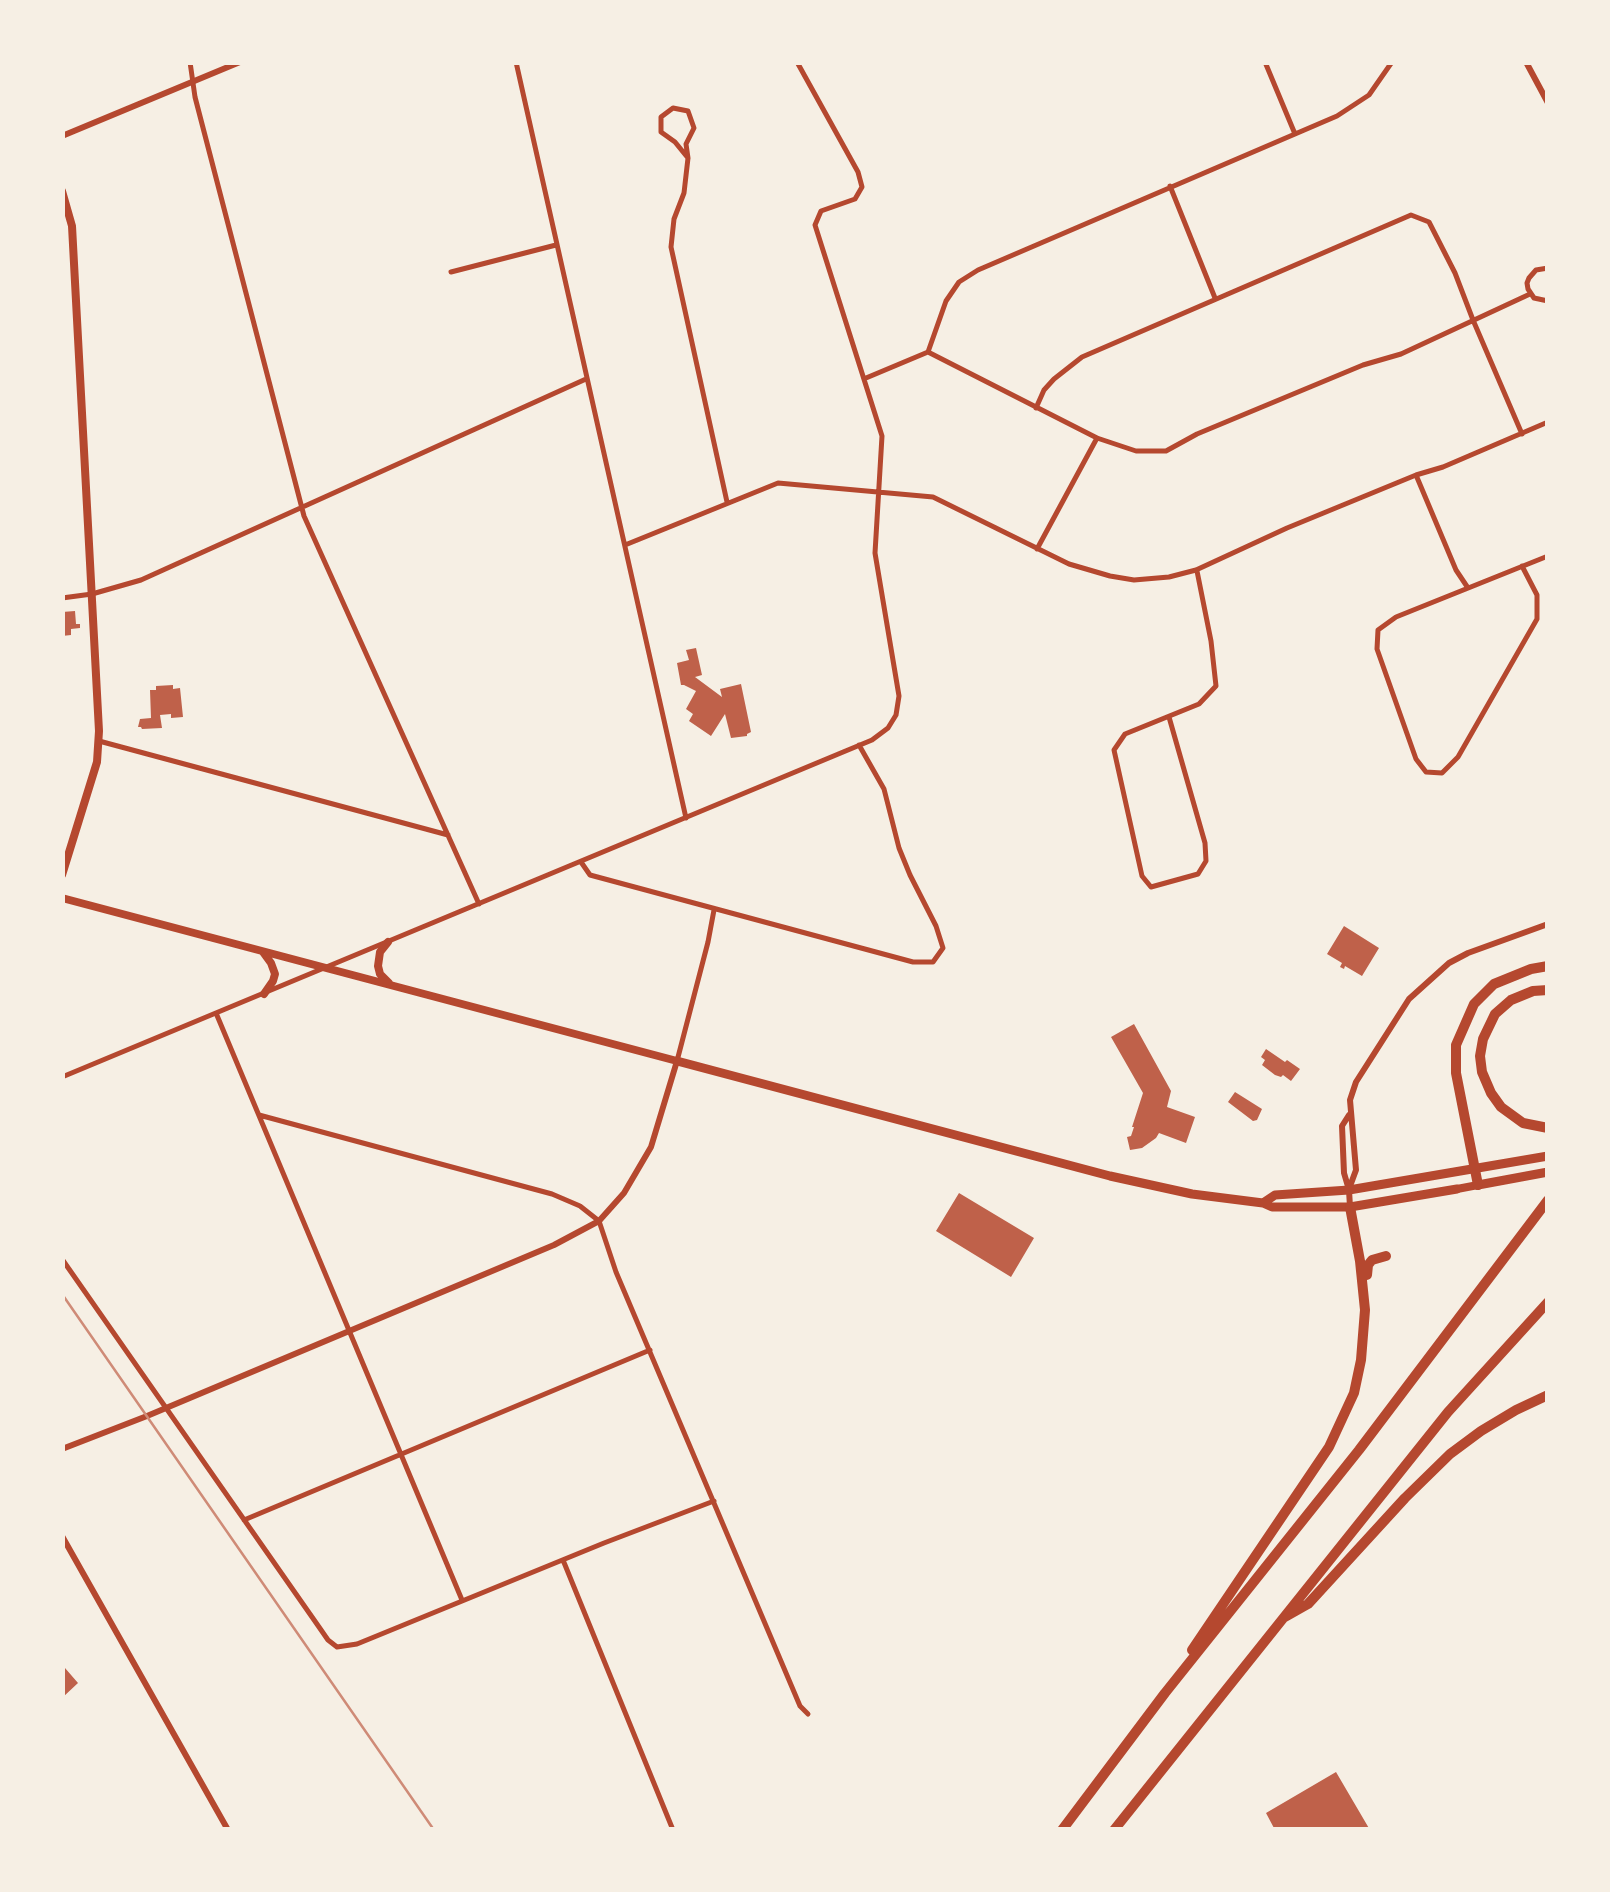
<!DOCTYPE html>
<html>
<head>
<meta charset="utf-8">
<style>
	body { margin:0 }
	#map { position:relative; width:1610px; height:1892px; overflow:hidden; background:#f6efe4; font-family:"Exo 2",sans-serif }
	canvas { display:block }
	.frame { position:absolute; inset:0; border:65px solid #f6efe4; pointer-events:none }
</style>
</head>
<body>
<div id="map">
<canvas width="1610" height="1892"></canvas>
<div class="frame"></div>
</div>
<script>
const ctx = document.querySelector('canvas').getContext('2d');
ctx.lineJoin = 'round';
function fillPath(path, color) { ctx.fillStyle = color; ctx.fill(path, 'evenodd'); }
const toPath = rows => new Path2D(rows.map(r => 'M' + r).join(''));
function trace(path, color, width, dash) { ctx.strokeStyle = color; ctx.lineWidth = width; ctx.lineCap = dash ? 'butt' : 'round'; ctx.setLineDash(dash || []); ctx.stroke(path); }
const building = toPath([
	[75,611,76,624,80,624,80,628,71,629,71,635,62,636,62,612],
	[696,648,702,675,695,677,722,697,720,689,741,684,751,732,747,734,747,736,731,738,725,714,711,736,689,721,693,714,686,709,696,691,684,685,681,685,677,663,689,660,686,650],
	[173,685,173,689,180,688,183,717,171,718,171,714,160,715,162,728,142,729,141,727,138,727,140,719,151,718,150,690,156,690,156,686],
	[1344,926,1379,948,1362,976,1345,966,1344,969,1340,967,1342,963,1327,954],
	[1134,1024,1171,1091,1167,1107,1195,1117,1186,1143,1159,1133,1156,1138,1142,1148,1130,1150,1127,1137,1131,1136,1134,1127,1132,1127,1143,1093,1111,1037],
	[1266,1049,1285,1062,1287,1060,1300,1069,1291,1081,1283,1075,1281,1077,1275,1075,1262,1065,1265,1060,1261,1057],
	[1235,1092,1262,1109,1257,1120,1253,1121,1228,1102],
	[959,1193,1034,1238,1011,1277,936,1231],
	[65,1668,78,1683,62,1698,62,1670],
	[1336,1772,1370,1830,1275,1830,1266,1813]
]);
const minor = toPath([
	[190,62,195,97,304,516,479,904],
	[516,62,686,818],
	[1265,62,1295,134],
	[688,158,675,142,661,132,661,117,673,108,688,111,694,128,686,144,688,158,684,193,674,219,671,247,727,502],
	[1170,186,1215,298],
	[1548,268,1536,270,1529,278,1527,283,1528,289,1534,298,1548,301],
	[451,272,556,245],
	[928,352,1097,438,1136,451,1166,451,1197,434,1363,365,1401,354,1530,294],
	[928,352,946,301,959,282,978,270,1337,116,1369,95,1392,62],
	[866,378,928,352],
	[1036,408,1044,390,1054,379,1082,357,1411,215,1429,222,1455,273,1473,320,1522,434],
	[1416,475,1456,570,1468,588],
	[625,545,778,483,933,497,1069,564,1110,576,1134,580,1169,577,1196,570,1287,528,1416,475,1443,467,1548,422],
	[1037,549,1097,438],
	[1522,566,1537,595,1537,619,1458,757,1442,773,1426,772,1416,759,1377,649,1378,630,1396,617,1548,556],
	[62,598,92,594,141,580,586,379],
	[1169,717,1205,843,1206,861,1198,874,1151,887,1142,876,1114,750,1125,734,1199,704,1216,686,1211,641,1197,571],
	[99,741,448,835],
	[581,862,590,875,913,962,933,962,943,948,936,926,910,875,899,848,884,789,859,745],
	[216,1013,462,1600],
	[677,1061,708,942,714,910],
	[62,1077,872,740,888,728,896,715,899,696,875,553,882,436,815,225,821,211,855,199,862,187,858,172,797,62],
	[259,1115,552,1194,580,1206,599,1221,616,1272,800,1706,808,1714],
	[62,1259,319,1627,328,1640,337,1647,357,1644,604,1543,714,1501],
	[244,1520,650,1350],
	[563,1560,673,1830]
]);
const tertiary = toPath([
	[1526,62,1548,103],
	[62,136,240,62],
	[1349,1115,1342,1126,1344,1173,1349,1190,1350,1207],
	[1349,1189,1356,1170,1350,1100,1356,1082,1409,999,1449,963,1468,953,1548,924],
	[62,1449,147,1416,554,1245,599,1221,624,1193,651,1147,677,1061],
	[62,1536,228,1830]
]);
const secondary = toPath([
	[62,191,72,226,99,731,97,762,62,875],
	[62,898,677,1061],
	[388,942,380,952,378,966,380,974,389,983],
	[263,952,271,963,275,974,273,981,264,994],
	[1457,1189,1478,1185]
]);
const primary = toPath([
	[677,1061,1110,1176,1192,1194,1263,1203,1272,1207,1350,1207,1457,1189],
	[1478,1185,1548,1172],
	[1263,1203,1275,1195,1349,1190,1548,1156]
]);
const motorway = toPath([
	[1548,990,1533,991,1511,1000,1495,1014,1483,1039,1480,1056,1482,1072,1491,1093,1501,1107,1523,1123,1548,1128],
	[1478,1185,1456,1073,1456,1045,1474,1004,1494,984,1531,969,1548,966],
	[1367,1275,1368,1265,1372,1260,1386,1256],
	[1285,1617,1308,1604,1405,1498,1450,1454,1481,1431,1516,1410,1548,1395],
	[1192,1650,1329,1447,1354,1393,1361,1360,1365,1310,1360,1261,1350,1207],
	[1062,1830,1165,1693,1359,1450,1548,1200],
	[1114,1830,1448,1412,1548,1302]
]);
const rail = toPath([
	[62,1294,434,1830]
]);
fillPath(building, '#bf614a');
trace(minor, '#b5482f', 5);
trace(tertiary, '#b5482f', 6);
trace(secondary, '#b5482f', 8);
trace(primary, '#b5482f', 9);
trace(motorway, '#b5482f', 10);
trace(rail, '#cf8b77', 2.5);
</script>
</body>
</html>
